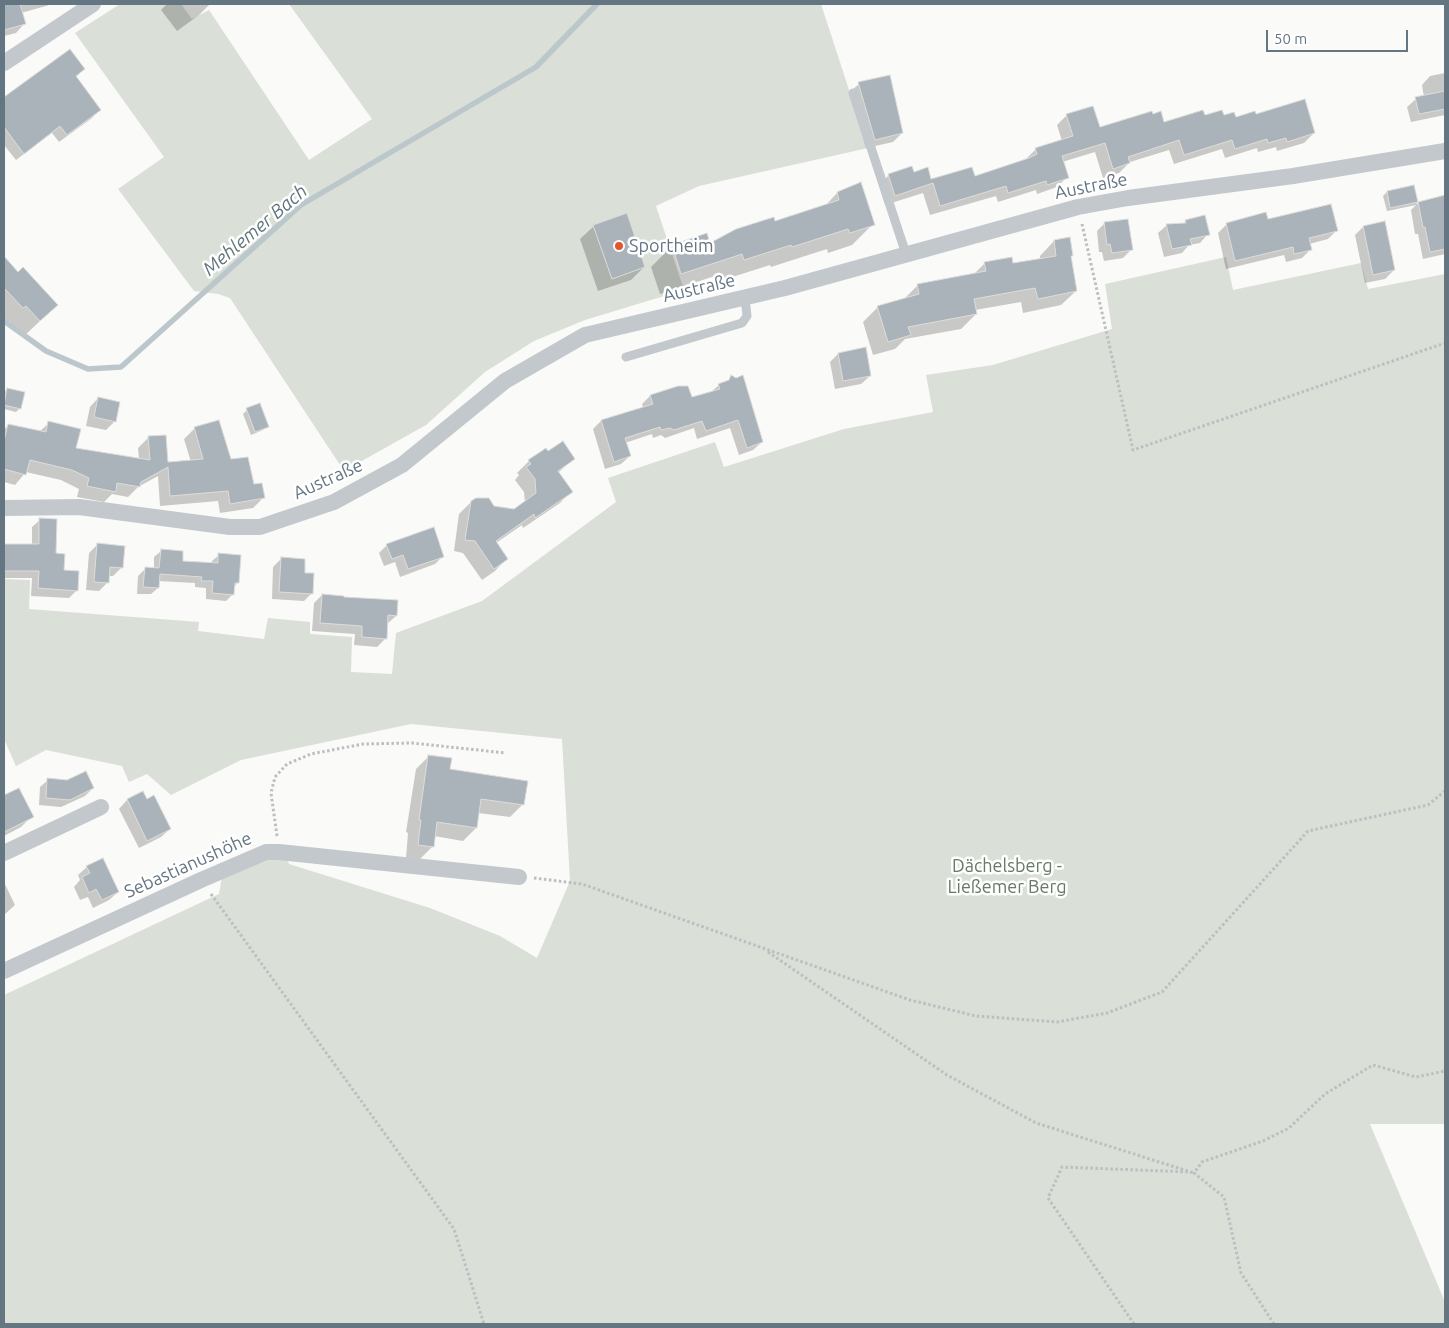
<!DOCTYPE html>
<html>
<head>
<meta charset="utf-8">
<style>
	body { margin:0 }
	#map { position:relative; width:1449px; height:1328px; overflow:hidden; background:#fafaf8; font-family:Ubuntu,sans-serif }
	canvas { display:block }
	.frame { position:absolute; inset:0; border:5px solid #657683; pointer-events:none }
	.scale { position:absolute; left:1266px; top:30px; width:142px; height:22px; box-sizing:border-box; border:2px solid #657683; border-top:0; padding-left:6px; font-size:15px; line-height:18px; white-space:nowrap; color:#657683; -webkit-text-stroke:4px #fff; paint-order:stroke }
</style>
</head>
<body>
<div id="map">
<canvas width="1449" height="1328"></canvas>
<div class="frame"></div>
<div class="scale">50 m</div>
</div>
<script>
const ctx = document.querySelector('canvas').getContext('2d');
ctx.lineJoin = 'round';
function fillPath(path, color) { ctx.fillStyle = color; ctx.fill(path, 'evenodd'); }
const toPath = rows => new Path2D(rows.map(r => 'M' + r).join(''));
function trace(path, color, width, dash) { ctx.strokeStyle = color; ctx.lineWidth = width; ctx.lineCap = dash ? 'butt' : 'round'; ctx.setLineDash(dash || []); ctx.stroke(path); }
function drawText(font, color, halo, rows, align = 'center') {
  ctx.font = font + ' Ubuntu,sans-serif'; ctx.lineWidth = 5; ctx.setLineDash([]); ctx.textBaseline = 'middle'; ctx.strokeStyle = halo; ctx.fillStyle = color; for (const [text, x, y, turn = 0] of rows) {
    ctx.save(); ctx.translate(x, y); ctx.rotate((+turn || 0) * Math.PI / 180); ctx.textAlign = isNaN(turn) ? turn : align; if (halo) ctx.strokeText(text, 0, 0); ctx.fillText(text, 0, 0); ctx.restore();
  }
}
const green = toPath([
	[120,4,181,4,192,19,209,10,309,160,372,119,289,4,821,4,868,148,699,186,656,206,684,290,585,320,534,341,485,372,426,425,344,471,230,298,218,294,194,291,118,189,164,157,75,33],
	[1226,257,1233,290,1361,263,1368,289,1445,274,1445,1124,1370,1124,1445,1302,1445,1324,4,1324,4,995,219,894,222,877,269,859,287,859,289,864,430,908,500,936,537,958,570,881,562,739,411,724,241,760,171,795,147,774,129,782,122,766,46,750,16,766,4,739,4,579,30,580,29,609,199,622,198,631,264,639,268,618,310,622,310,634,352,637,351,672,392,674,396,633,482,601,616,502,608,478,715,442,724,467,844,429,933,412,926,375,993,365,1112,329,1105,284]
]);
const shadow = toPath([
	[4,4,53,4,21,13,24,24,16,33,4,36],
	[167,4,210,4,199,15,177,31,161,10],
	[70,50,84,69,76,77,99,110,92,118,59,142,52,133,16,160,4,145,4,99],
	[1445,73,1445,115,1411,122,1407,107,1416,99,1424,97,1422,85,1430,76],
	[859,84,902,133,893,142,866,148,850,92],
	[1067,115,1099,129,1152,115,1164,123,1204,117,1223,117,1235,119,1255,116,1314,133,1304,143,1277,151,1276,147,1258,152,1257,148,1225,158,1222,149,1174,164,1169,150,1130,162,1119,173,1103,178,1095,152,1062,162,1067,177,1057,187,1037,194,1036,190,998,202,996,196,930,215,923,193,885,205,879,185,889,175,913,174,931,180,974,177,1026,159,1036,149,1062,141,1057,125],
	[860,184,873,224,852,245,828,253,827,249,771,267,770,265,723,280,721,274,660,294,651,267,672,246,706,235,710,245,824,207,837,193],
	[1413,187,1417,204,1445,197,1445,254,1423,259,1418,234,1415,234,1411,210,1416,205,1387,211,1383,196,1387,192],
	[1186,221,1208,234,1200,243,1189,245,1182,253,1164,257,1158,233,1167,225,1182,224],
	[1267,221,1336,231,1328,239,1309,244,1310,250,1302,258,1286,262,1284,255,1226,269,1218,233,1227,224],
	[1105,223,1131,250,1123,258,1104,261,1102,252,1099,252,1097,231],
	[594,226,644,267,631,280,598,291,580,239],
	[1363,227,1394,270,1385,279,1365,283,1355,235],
	[1054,241,1070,257,1076,291,1061,305,1023,313,1021,302,975,310,976,314,961,329,905,339,895,349,873,355,863,322,878,307,903,300,918,285,974,274,985,263,1012,265,1040,260,1040,256],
	[4,266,18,274,57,305,23,337,9,321,6,324,4,322],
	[838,354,870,376,861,384,835,389,830,362],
	[732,377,762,442,753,450,739,455,730,428,697,439,694,428,665,438,661,435,653,438,652,434,625,443,630,456,621,464,605,469,593,429,601,421,643,408,642,404,650,396,691,399,710,393,719,385,726,382],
	[7,389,20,408,16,412,4,409,4,393],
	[98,398,115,421,106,430,86,426,90,407],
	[247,410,267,426,263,430,251,435,243,414],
	[218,422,230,460,264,497,253,508,220,513,218,501,160,506,158,476,138,487,128,497,112,494,104,502,77,497,79,489,61,480,26,472,15,485,4,482,4,430,8,425,39,432,49,423,75,449,139,459,138,448,149,437,167,463,191,462,184,439,194,429],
	[548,453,574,458,558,473,571,491,560,503,523,528,522,525,496,543,506,559,495,571,482,580,463,553,454,551,459,514,471,502,514,510,525,503,524,492,515,480,519,475,517,473,529,461],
	[40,520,63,572,77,590,69,598,31,596,32,578,4,578,4,546,32,546,32,527],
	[97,545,122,567,113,576,108,576,108,582,99,591,86,590,89,553],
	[387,545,443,556,435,564,400,577,395,562,384,566,379,553],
	[161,551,181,562,212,564,212,561,219,555,238,582,234,587,233,594,226,601,206,599,206,588,195,587,195,583,158,581,158,588,151,594,137,594,138,576,145,569,154,569,154,557],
	[281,559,312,593,304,601,272,599,273,567],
	[322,595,396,616,387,624,386,638,377,647,354,645,355,634,312,631,314,603],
	[429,756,449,770,523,804,510,817,478,813,476,828,463,841,434,836,433,846,420,859,406,858,408,833,406,832,416,769],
	[48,780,93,788,85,796,61,807,39,805,40,787],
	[143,793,147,800,170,829,161,837,139,848,119,809,127,800],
	[6,796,30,818,21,827,4,836,4,798],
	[87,867,118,892,109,900,93,908,88,897,80,900,74,887,80,880,78,875],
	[4,882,15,905,4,915]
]);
const stream = toPath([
	[4,321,46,351,88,369,121,367,301,205,536,67,597,4]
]);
const building = toPath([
	[4,4,20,4,26,24,4,30,4,4],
	[70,49,85,69,76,76,101,110,67,135,60,126,24,154,4,127,4,97,70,49],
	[890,75,903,133,875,140,858,82,890,75],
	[1445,91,1445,109,1419,114,1415,97,1445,91],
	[1305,99,1315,133,1287,142,1286,138,1268,143,1267,139,1235,149,1232,140,1184,155,1179,140,1128,157,1130,163,1113,169,1105,143,1062,156,1069,178,1047,185,1046,181,1008,193,1006,186,940,206,933,183,895,196,888,174,912,166,914,172,928,167,931,179,972,167,975,176,1029,158,1037,154,1035,148,1073,136,1066,114,1093,106,1100,127,1152,111,1153,114,1161,111,1164,122,1203,110,1205,115,1222,110,1224,115,1234,112,1236,117,1255,111,1256,114,1305,99],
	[861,182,875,225,850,233,848,229,792,247,791,245,744,260,742,254,681,274,672,245,707,233,710,243,736,229,774,217,775,221,839,200,837,192,861,182],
	[1414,185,1418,202,1390,208,1387,191,1414,185],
	[1445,195,1445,249,1430,252,1425,227,1423,227,1418,202,1445,195],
	[1331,204,1338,231,1309,238,1312,250,1294,254,1293,247,1235,261,1226,223,1266,212,1268,219,1331,204],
	[627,213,645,267,612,279,593,225,627,213],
	[1205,215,1210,235,1190,239,1192,245,1172,249,1166,224,1186,223,1185,220,1205,215],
	[1128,219,1133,250,1112,253,1110,244,1107,245,1104,222,1128,219],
	[1385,221,1395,270,1373,275,1363,226,1385,221],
	[1070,237,1073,256,1071,256,1077,291,1038,299,1035,288,974,299,977,314,908,327,911,335,888,342,877,306,919,294,917,284,986,271,984,262,1012,257,1013,263,1056,256,1054,240,1070,237],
	[4,256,18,272,23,267,58,305,40,321,26,306,23,308,4,288,4,256],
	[866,347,871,376,843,381,838,353,866,347],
	[731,375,736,378,743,375,763,442,747,448,738,420,706,431,702,421,674,430,670,428,661,430,660,427,625,438,631,456,614,462,601,420,653,404,650,395,678,386,688,386,692,397,720,389,718,384,729,380,731,375],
	[7,388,25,392,21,409,4,405,7,388],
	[98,397,120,402,116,422,94,417,98,397],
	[260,403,269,427,255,432,246,408,260,403],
	[219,420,231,459,248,457,254,484,262,483,265,498,230,504,228,491,170,496,168,467,141,482,140,487,117,483,116,492,87,486,89,478,72,470,30,460,26,475,4,469,4,441,8,424,46,432,48,421,81,429,76,448,150,460,148,436,166,435,168,462,203,459,194,427,219,420],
	[563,441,575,459,558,471,573,492,535,518,534,514,496,541,508,559,494,569,475,541,465,540,471,501,476,498,489,498,494,506,514,509,536,493,535,479,526,467,531,464,528,460,546,448,548,451,563,441],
	[39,518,57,519,56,553,65,554,64,570,79,571,78,591,38,588,39,571,4,571,4,544,39,544,39,518],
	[434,527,444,557,408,569,403,555,392,559,386,544,434,527],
	[97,543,125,546,123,568,110,567,109,583,94,582,97,543],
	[161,549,183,551,183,561,218,563,218,553,241,555,239,583,235,583,234,595,212,593,213,581,201,581,202,577,160,574,159,588,143,587,145,567,159,568,161,549],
	[281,557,305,559,305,573,314,573,313,594,279,592,281,557],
	[322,594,344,596,344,597,398,600,397,616,388,615,387,639,362,637,362,626,320,623,322,594],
	[428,755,452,758,450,769,528,781,524,805,481,799,477,828,437,822,434,847,418,845,421,820,419,820,428,755],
	[86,771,94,788,70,800,46,798,47,778,67,780,86,771],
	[19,788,34,817,4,832,4,795,19,788],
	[143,791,147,799,154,795,171,829,147,841,127,799,143,791],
	[103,858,119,892,102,900,96,889,89,893,82,877,90,873,86,866,103,858]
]);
const path = toPath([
	[1082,224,1133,450,1445,343],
	[277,836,271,793,275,777,287,764,311,754,363,744,412,743,506,753],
	[534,878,582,884,910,1000,976,1016,1057,1022,1107,1013,1162,992,1308,831,1428,805,1445,791],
	[211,894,454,1229,484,1324],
	[768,952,947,1075,1036,1123,1194,1173],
	[1134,1324,1048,1198,1062,1167,1189,1172],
	[1274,1324,1241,1273,1224,1197,1194,1173,1202,1162,1263,1141,1289,1128,1325,1094,1373,1065,1416,1077,1445,1071]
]);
const service = toPath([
	[853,93,906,254],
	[626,357,742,323,747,316,745,298]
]);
const minor = toPath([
	[4,63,93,4],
	[4,508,79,507,230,527,260,527,334,502,402,465,505,381,585,335,785,288,1078,207,1128,198,1293,176,1445,151],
	[4,853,101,807],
	[4,971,201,880,266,852,279,852,519,877]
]);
const markers = [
	[619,246,5,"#e4572e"]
];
const streetNames = [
	["Austraße",1091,186,-11],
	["Austraße",699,288,-13],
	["Austraße",328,479,-24],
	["Sebastianushöhe",188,865,-24]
];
const poiNames = [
	["Sportheim",629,246]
];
const parkNames = [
	["Dächelsberg -",1007,866],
	["Ließemer Berg",1007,887]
];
const waterNames = [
	["Mehlemer Bach",255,230,-40]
];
fillPath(green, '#dadfd7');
fillPath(shadow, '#0003');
trace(stream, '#bbc7cb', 5.5);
fillPath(building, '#aab3b9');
trace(building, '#dcdcda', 1);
trace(path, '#bbbfc2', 3, [2.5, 2.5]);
trace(service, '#c3c8cc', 9);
trace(minor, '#c3c8cc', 16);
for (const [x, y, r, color] of markers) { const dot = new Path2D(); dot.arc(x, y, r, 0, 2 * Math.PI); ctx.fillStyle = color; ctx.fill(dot); trace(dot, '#fff', 2); }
drawText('18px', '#657683', '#fff', streetNames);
drawText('18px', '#657683', '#fff', poiNames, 'left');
drawText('18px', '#687a64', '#fff', parkNames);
drawText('italic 19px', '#60757c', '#fff', waterNames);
</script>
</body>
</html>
